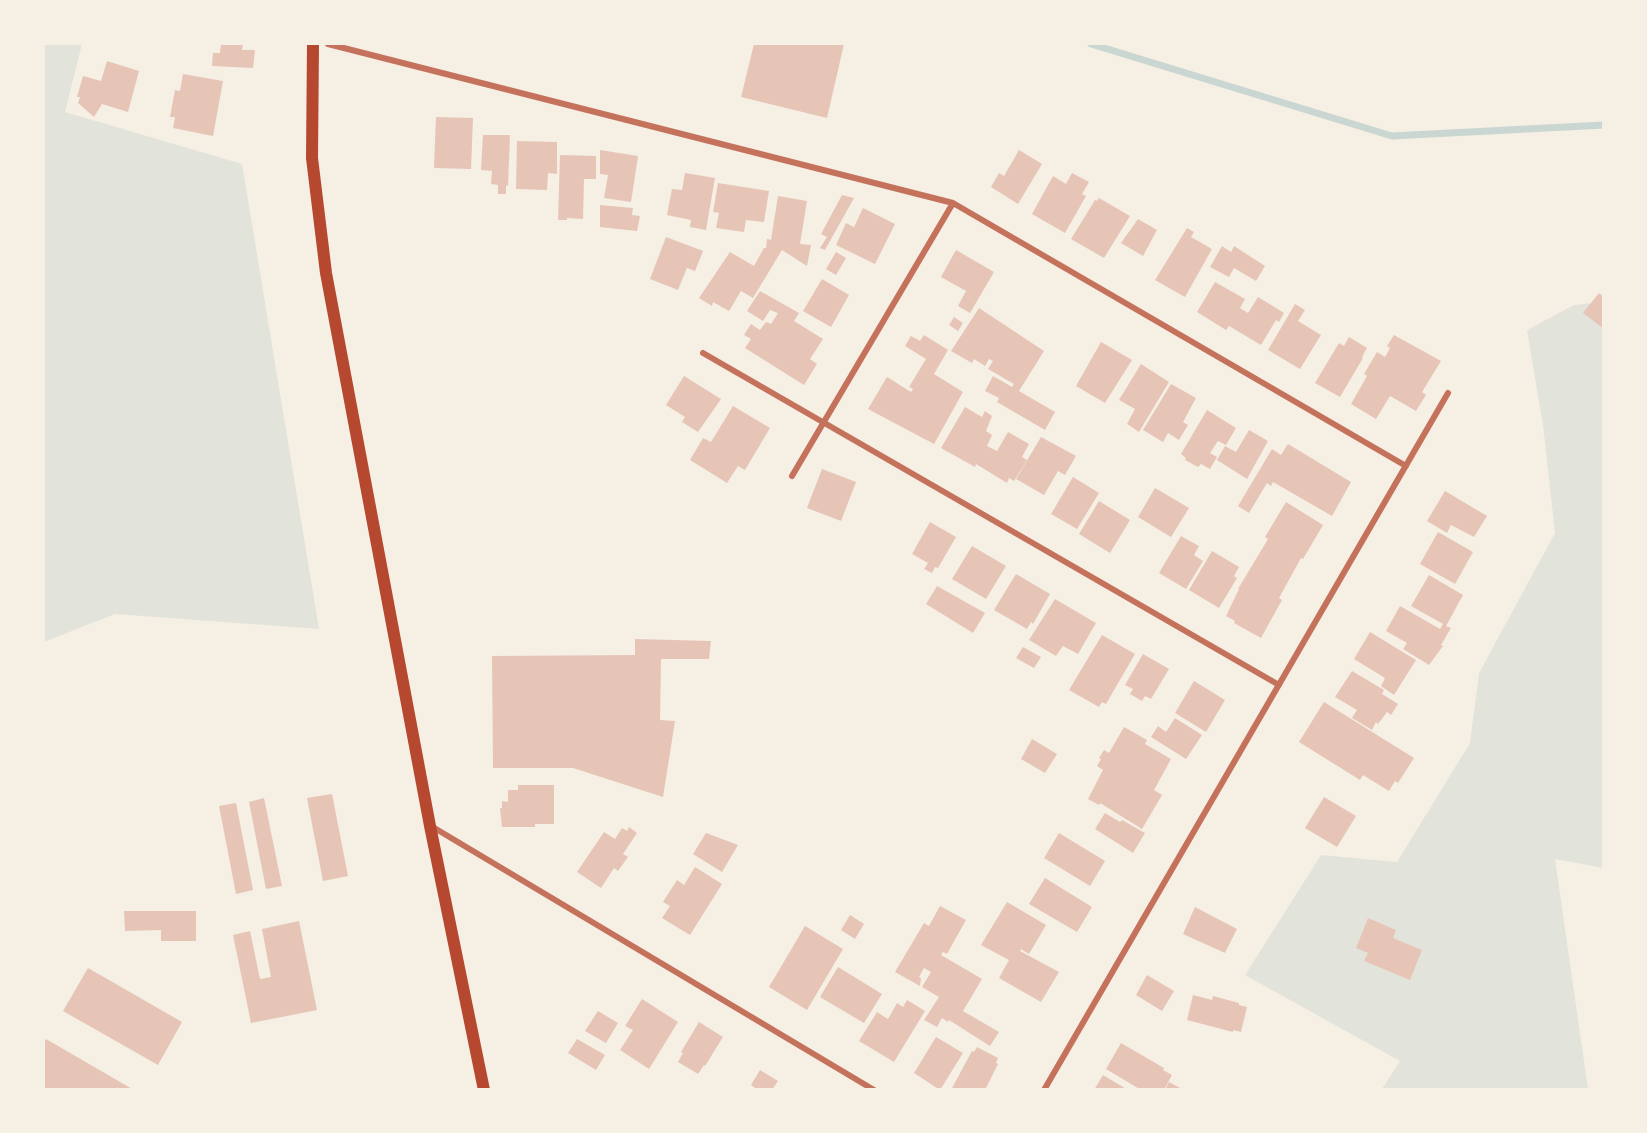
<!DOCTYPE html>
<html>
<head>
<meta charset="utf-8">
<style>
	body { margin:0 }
	#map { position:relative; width:1647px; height:1133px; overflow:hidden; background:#f6efe4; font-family:Cabin,sans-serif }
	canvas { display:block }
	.frame { position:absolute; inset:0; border:45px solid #f6efe4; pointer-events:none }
</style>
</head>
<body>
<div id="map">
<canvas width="1647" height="1133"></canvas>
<div class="frame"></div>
</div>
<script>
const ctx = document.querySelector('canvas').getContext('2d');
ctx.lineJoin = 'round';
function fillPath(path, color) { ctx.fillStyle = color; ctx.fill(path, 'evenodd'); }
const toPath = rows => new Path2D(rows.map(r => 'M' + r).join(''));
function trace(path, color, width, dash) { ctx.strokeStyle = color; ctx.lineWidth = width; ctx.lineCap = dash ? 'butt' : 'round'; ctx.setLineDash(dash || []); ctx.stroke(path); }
const green = toPath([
	[44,44,82,44,65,112,242,164,319,629,115,614,44,642],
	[1603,302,1603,868,1555,859,1588,1089,1382,1089,1400,1061,1245,975,1321,855,1397,862,1470,743,1479,673,1555,533,1543,425,1527,330,1574,305]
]);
const stream = toPath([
	[1091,44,1392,136,1604,125]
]);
const building = toPath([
	[221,44,243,44,242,50,255,50,253,68,212,66,213,53,220,53],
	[754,44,844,44,827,118,741,97],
	[107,61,139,71,128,112,102,104,94,117,78,103,80,97,77,97,83,76,101,81],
	[183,74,223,81,213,136,173,128,175,117,170,117,175,90,180,91],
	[436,117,473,118,471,169,434,168],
	[483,135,510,135,508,186,506,185,506,194,498,194,498,185,491,184,492,171,481,170],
	[517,141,557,142,557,174,548,173,547,190,516,189],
	[600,150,638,156,631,202,604,198,608,175,600,174],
	[1019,150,1042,164,1018,204,991,187,999,173,1004,176],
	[560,155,596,156,596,179,584,179,583,219,567,218,567,220,558,220],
	[685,173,715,178,706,230,690,227,691,220,667,215,672,189,682,190],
	[1072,173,1089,182,1082,194,1086,196,1065,233,1032,214,1053,176,1066,184],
	[718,183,769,191,764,222,746,220,744,232,716,228,719,213,713,212],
	[842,195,854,198,825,250,820,248,827,237,821,234],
	[778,196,807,201,800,244,811,245,807,266,782,250,753,298,741,291,729,311,713,302,712,306,699,298,730,252,754,266,764,248,766,248,767,239,771,240],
	[1099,198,1130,216,1104,258,1071,239,1095,200,1097,201],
	[600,205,633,208,632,215,640,216,637,231,600,227],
	[863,208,895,224,875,264,836,245,846,223,854,227],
	[1138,219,1157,230,1143,256,1121,243],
	[1187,228,1194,232,1191,237,1212,249,1185,297,1155,280],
	[666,237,703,251,695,271,687,268,678,290,650,279],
	[1222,246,1231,252,1234,246,1265,266,1256,281,1234,268,1229,277,1210,267],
	[956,250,994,272,970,313,958,306,966,291,941,277],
	[836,252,846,258,836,275,826,269],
	[822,279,849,295,831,327,803,311],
	[1215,282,1245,299,1240,308,1248,313,1258,297,1284,313,1279,322,1276,320,1261,345,1229,326,1226,330,1197,312],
	[760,291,799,313,794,321,823,339,810,359,817,364,804,385,745,348,751,339,744,335,751,324,760,330,766,322,771,324,778,313,770,310,763,321,747,311],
	[1599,293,1604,297,1604,329,1583,313],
	[1295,304,1305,310,1298,321,1321,335,1300,369,1268,350],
	[979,308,1044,351,1019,391,1055,412,1045,430,997,402,999,398,985,391,993,376,1012,387,1014,384,988,369,993,361,989,359,985,366,974,359,972,363,951,351],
	[954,317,963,323,958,331,949,325],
	[924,335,948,350,934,374,963,392,934,444,868,409,887,377,911,392,913,389,909,387,926,359,905,346,911,336,920,341],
	[1394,335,1441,361,1422,392,1426,395,1416,411,1390,396,1376,419,1351,404,1367,376,1364,374,1377,352,1385,357,1390,348,1387,346],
	[1349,337,1367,348,1362,357,1363,358,1340,397,1315,383,1339,343,1344,346],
	[1101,342,1132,360,1105,403,1076,386],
	[1141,364,1169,382,1139,432,1127,424,1135,409,1119,400],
	[684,376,721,399,698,432,682,422,685,417,666,405],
	[1171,384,1196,398,1183,422,1188,425,1179,440,1168,433,1163,442,1143,430],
	[733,406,770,428,745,470,738,466,727,483,690,460,703,438,711,442],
	[965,407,982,417,985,411,992,416,986,431,992,435,987,446,997,451,1008,432,1029,444,1022,457,1027,460,1014,481,1009,478,1007,483,976,464,975,467,941,448],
	[1207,410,1236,428,1226,445,1218,441,1210,453,1217,457,1210,469,1201,464,1198,467,1185,460,1186,458,1181,454],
	[1249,430,1268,441,1247,479,1217,460,1225,446,1236,452],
	[1041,437,1076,456,1065,475,1058,471,1044,495,1016,479],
	[1288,444,1351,482,1332,516,1273,482,1271,486,1267,483,1249,513,1238,506,1272,449,1281,455],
	[822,469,856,482,841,521,807,508],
	[1073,477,1099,493,1077,529,1051,514],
	[1155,488,1189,508,1171,537,1138,517],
	[1445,491,1487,516,1474,537,1451,525,1447,533,1427,521],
	[1099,501,1130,520,1110,553,1079,534],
	[1286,502,1323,525,1303,559,1301,558,1279,598,1282,600,1261,638,1234,623,1235,621,1226,616,1239,589,1238,589,1268,539,1265,537],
	[930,522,956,537,938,568,935,567,932,573,924,569,928,563,912,554],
	[1438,532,1473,552,1455,584,1420,564],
	[1181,536,1199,546,1194,555,1203,561,1186,589,1159,573],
	[972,546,1006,566,986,599,952,579],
	[1212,551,1239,567,1234,576,1237,578,1219,608,1189,590],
	[1016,574,1050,594,1033,624,1031,622,1027,629,994,610],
	[1429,575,1463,595,1446,626,1451,628,1441,645,1443,646,1429,665,1403,649,1407,643,1386,631,1400,606,1440,629,1443,624,1411,606],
	[937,586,985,613,973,633,926,604],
	[1055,599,1096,623,1078,654,1063,646,1056,656,1029,640],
	[1370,632,1416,660,1394,695,1381,686,1385,678,1354,659],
	[1102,635,1135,654,1106,704,1102,702,1099,707,1069,690],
	[635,639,711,641,709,659,661,659,660,720,675,721,663,797,573,768,493,768,492,656,635,655],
	[1023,647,1041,657,1034,668,1016,658],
	[1143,654,1169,669,1151,699,1145,696,1142,701,1130,694,1133,689,1125,685],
	[1352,671,1384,690,1382,694,1398,704,1391,715,1387,712,1378,724,1376,722,1372,730,1352,718,1357,710,1335,697],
	[1194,681,1225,700,1206,732,1175,713],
	[1324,702,1414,758,1398,783,1395,781,1389,791,1363,775,1360,780,1299,742],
	[1175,718,1202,735,1186,759,1151,737,1158,726,1166,732],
	[1124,727,1147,740,1145,744,1171,759,1154,790,1162,795,1142,829,1100,803,1099,805,1088,799,1103,770,1097,766,1101,759,1099,758,1104,750,1109,753],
	[1032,739,1057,754,1045,773,1021,759],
	[518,785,554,785,554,824,535,824,535,827,502,827,500,808,502,808,502,801,508,802,508,790,518,790],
	[332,794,348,876,323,881,307,798],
	[1324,797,1356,816,1337,847,1305,828],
	[264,798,282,886,266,889,249,802],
	[236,803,253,890,236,894,219,806],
	[1105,813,1120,822,1122,820,1145,833,1133,853,1095,829],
	[629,827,637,833,623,854,628,857,618,871,614,868,601,888,577,872,604,832,615,839,622,828,627,831],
	[706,833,738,845,722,872,693,854],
	[1059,833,1105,861,1090,886,1044,858],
	[695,867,722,884,690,935,662,918,670,906,663,902,677,880,684,885],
	[1045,878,1092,907,1077,932,1029,904],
	[1007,902,1046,925,1029,954,1021,949,1020,951,1059,972,1041,1002,999,978,1009,960,981,945],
	[940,906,966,920,947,954,943,952,941,955,982,979,963,1011,999,1032,990,1046,949,1020,948,1022,942,1018,937,1027,924,1020,939,997,922,987,931,972,924,968,919,977,921,978,920,986,895,972,924,923,929,926],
	[1195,907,1237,929,1225,953,1183,934],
	[124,911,196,911,196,941,161,941,161,930,125,931],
	[850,915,864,924,855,939,841,930],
	[1368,918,1396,930,1393,938,1422,950,1410,980,1364,961,1368,953,1356,948],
	[299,921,317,1010,251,1023,233,935,250,931,260,979,271,977,262,929],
	[805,926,843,949,807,1010,769,987],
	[838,967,882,994,864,1023,820,997],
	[88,968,182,1022,158,1065,63,1011],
	[1147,975,1174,991,1162,1011,1136,995],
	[1193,995,1212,1000,1213,996,1239,1003,1239,1005,1247,1007,1241,1032,1233,1030,1233,1032,1187,1020],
	[642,999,678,1022,649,1069,620,1050,633,1030,625,1026],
	[907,1000,925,1011,894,1062,859,1041,877,1012,888,1019,897,1003,903,1007],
	[598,1011,618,1023,606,1043,585,1031],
	[699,1022,723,1037,705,1066,704,1065,698,1074,678,1062,683,1053,681,1052],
	[936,1037,963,1053,940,1090,914,1073],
	[46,1039,134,1090,44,1090,44,1043],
	[577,1039,605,1055,596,1070,568,1053],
	[1121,1043,1164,1068,1163,1070,1172,1075,1164,1090,1141,1090,1106,1069],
	[977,1047,998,1058,996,1063,998,1064,985,1090,951,1090,972,1051,974,1052],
	[760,1070,778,1081,772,1090,758,1090,751,1085],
	[1103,1075,1128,1090,1094,1090],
	[1169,1082,1180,1088,1180,1090,1165,1090]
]);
const minor = toPath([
	[328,44,953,203,1406,466],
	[703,353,1279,685],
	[792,476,953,203],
	[431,826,874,1090],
	[1044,1090,1448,393]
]);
const secondary = toPath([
	[313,44,312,158,326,273,430,826,484,1090]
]);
fillPath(green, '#e2e4dc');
trace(stream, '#c9d6d2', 7);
fillPath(building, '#e6c5b7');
trace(minor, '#c5725c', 6);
trace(secondary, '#b5482f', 12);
</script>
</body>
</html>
